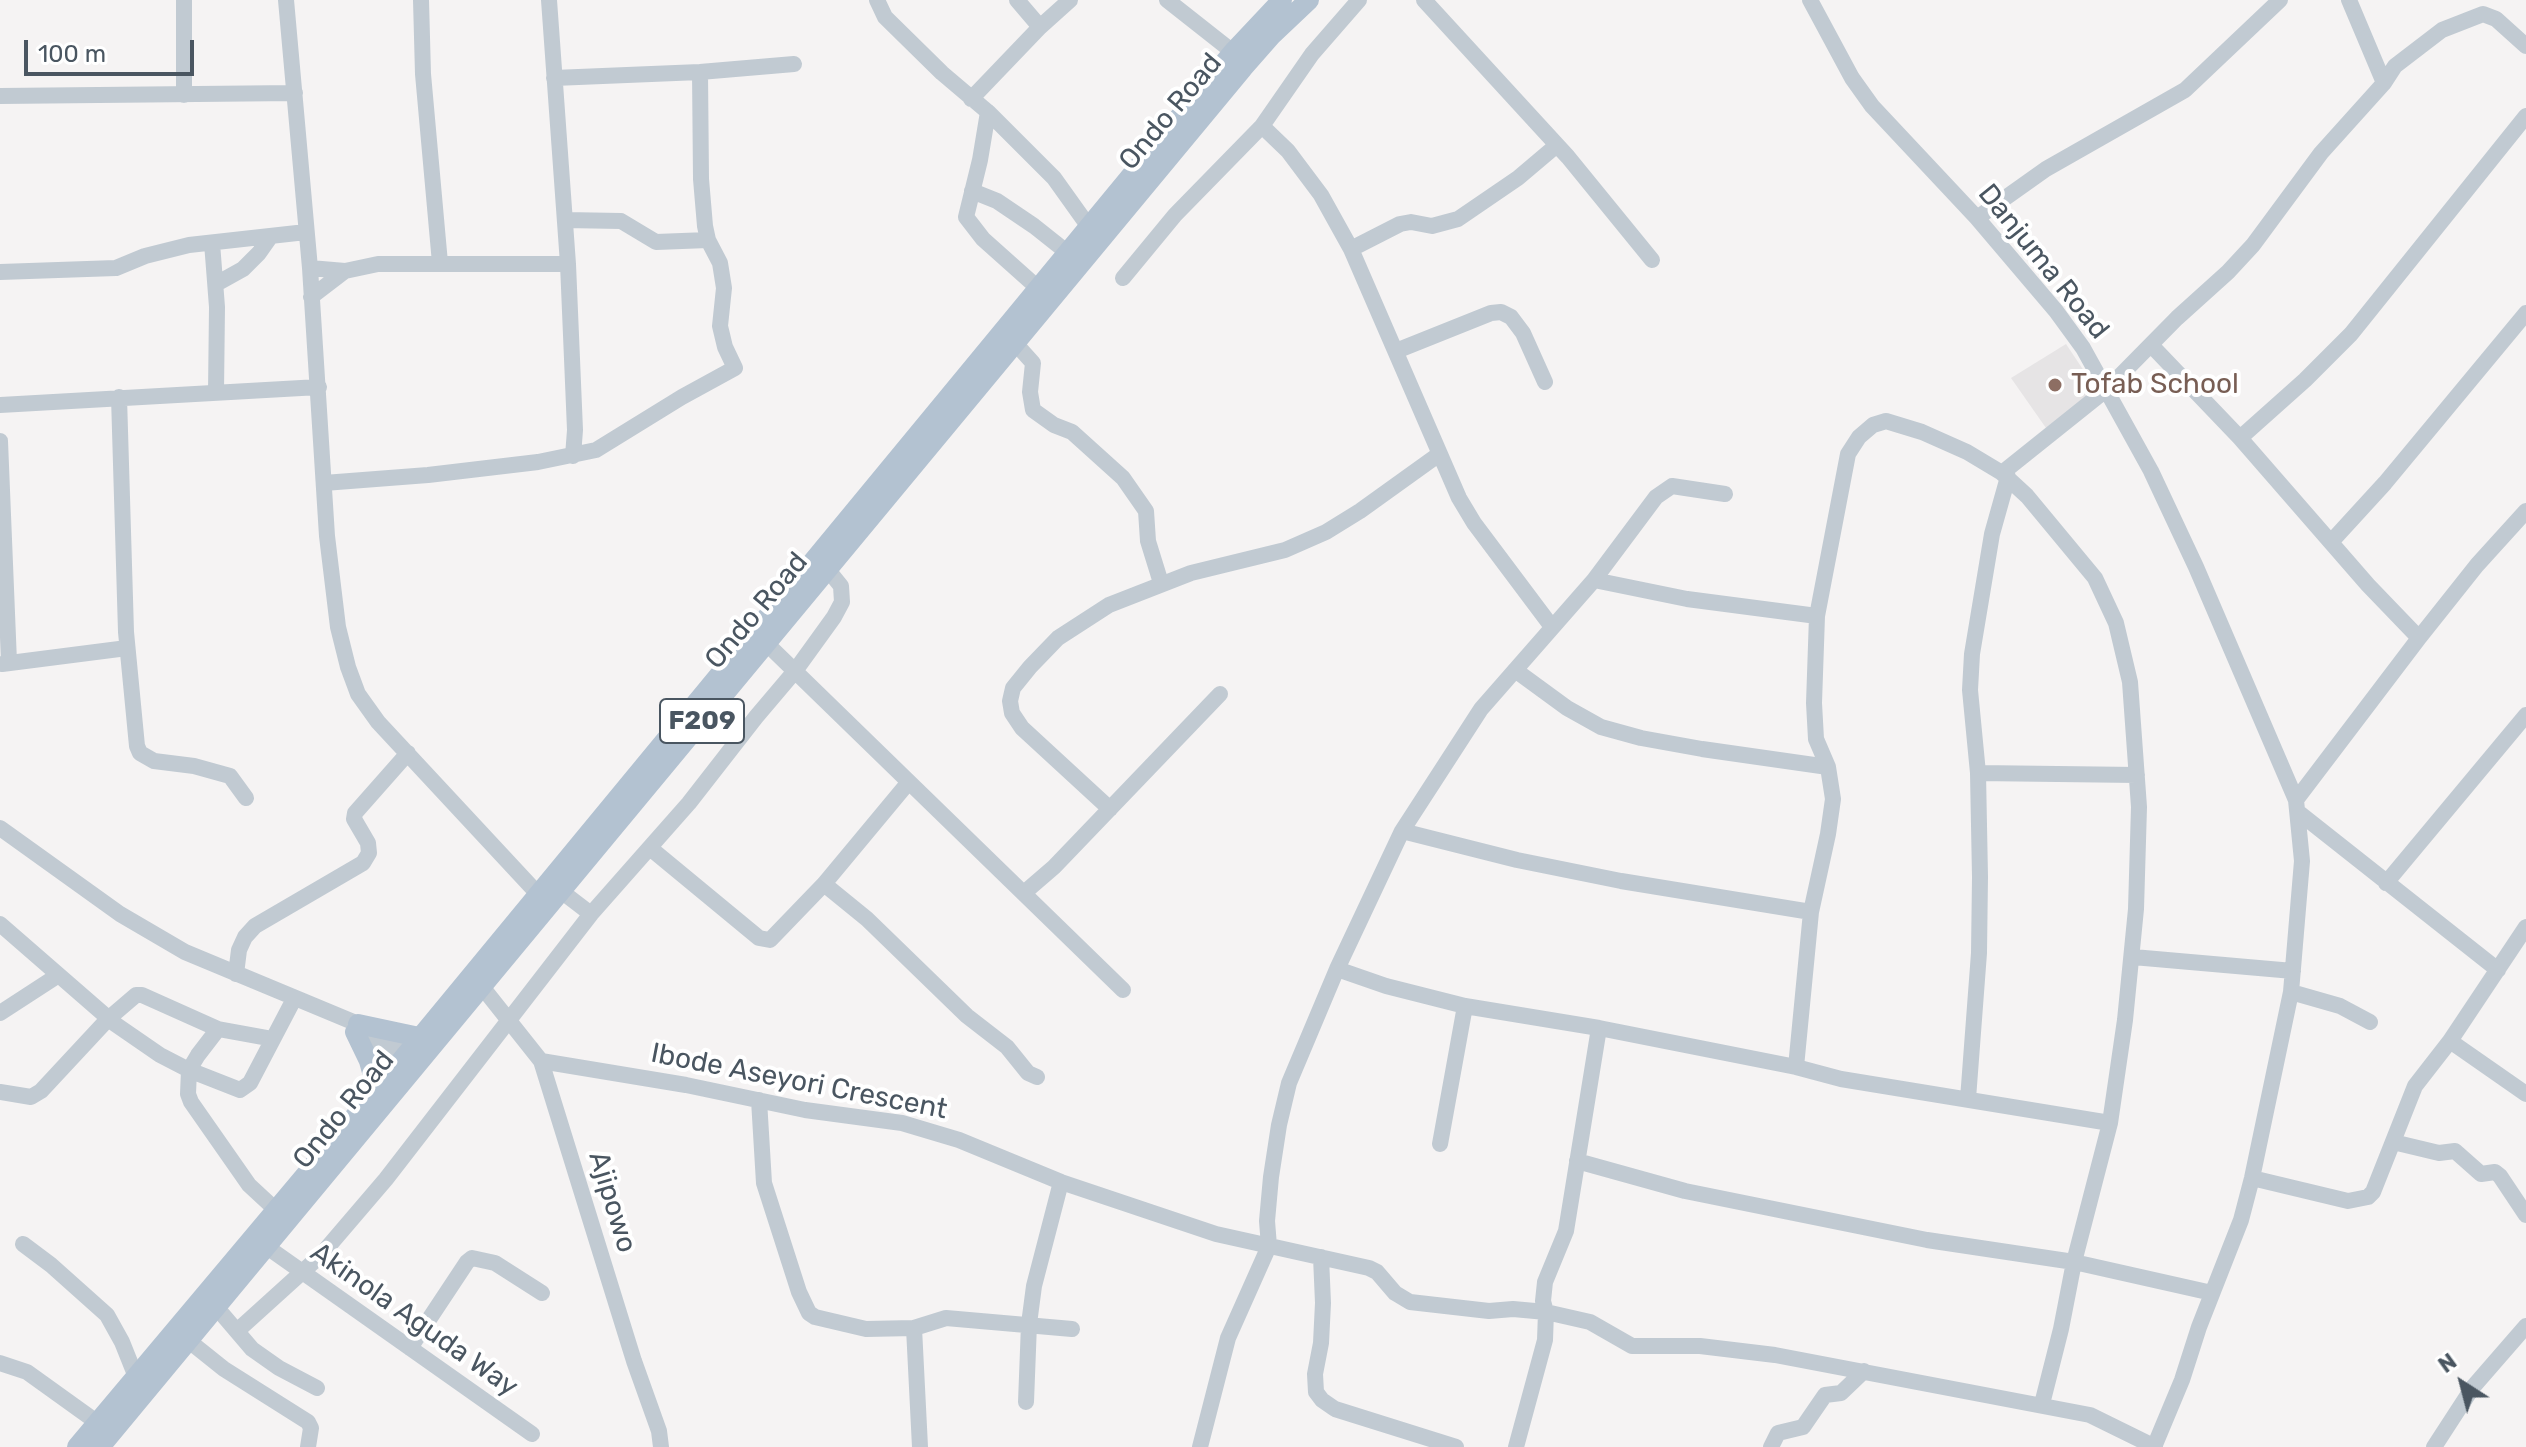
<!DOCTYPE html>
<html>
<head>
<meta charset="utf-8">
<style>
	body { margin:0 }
	#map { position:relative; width:2526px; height:1447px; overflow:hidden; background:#f5f3f3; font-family:Rubik,sans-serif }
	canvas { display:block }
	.north { position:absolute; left:2422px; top:1343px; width:80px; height:80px; -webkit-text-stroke:6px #fff; paint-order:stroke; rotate:324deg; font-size:22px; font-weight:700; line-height:32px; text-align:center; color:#4a5661 }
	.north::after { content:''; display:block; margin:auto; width:28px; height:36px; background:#4a5661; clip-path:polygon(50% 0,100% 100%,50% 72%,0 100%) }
	.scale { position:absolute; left:24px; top:40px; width:170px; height:36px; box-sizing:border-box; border:4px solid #4a5661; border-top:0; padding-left:10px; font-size:24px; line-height:28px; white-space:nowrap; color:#4a5661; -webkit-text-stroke:6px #fff; paint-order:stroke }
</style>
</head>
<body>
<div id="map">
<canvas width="2526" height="1447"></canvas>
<div class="north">N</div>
<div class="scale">100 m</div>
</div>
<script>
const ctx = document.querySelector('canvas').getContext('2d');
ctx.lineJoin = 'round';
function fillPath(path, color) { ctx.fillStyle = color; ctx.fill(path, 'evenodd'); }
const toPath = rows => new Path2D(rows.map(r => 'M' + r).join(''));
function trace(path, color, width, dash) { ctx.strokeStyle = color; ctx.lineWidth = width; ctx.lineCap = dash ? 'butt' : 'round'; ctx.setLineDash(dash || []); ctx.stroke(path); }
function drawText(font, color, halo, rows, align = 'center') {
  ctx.font = font + ' Rubik,sans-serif'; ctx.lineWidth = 8; ctx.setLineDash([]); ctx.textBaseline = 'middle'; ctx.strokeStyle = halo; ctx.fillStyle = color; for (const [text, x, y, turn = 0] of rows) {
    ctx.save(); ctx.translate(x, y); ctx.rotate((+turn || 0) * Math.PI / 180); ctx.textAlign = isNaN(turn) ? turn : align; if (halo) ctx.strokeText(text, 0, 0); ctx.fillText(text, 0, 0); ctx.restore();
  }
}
const education = toPath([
	[2066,344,2098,392,2046,428,2011,378]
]);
const minor = toPath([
	[184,0,184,95],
	[286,0,310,268,327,536,338,627,348,667,358,694,378,722,538,894],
	[421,0,423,74,440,263],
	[549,0,568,264,575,430,573,456],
	[877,0,885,17,942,73,988,112,1054,178,1089,227],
	[1017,0,1040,27],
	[1167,0,1233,52],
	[1424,0,1568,157,1652,260],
	[1810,0,1852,78,1872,106,1977,218,2056,311,2083,348,2151,471,2196,567,2296,800,2302,861,2291,992,2252,1178,2241,1220,2199,1327,2182,1380,2154,1447],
	[2349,0,2384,83],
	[554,78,700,72,794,64],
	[0,96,295,93],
	[971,99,1040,27,1070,0],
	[988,112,980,160,966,217,983,239,1039,289],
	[1262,126,1288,151,1321,195,1351,249,1459,498,1474,523,1552,627],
	[972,191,997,201,1034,226,1068,253],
	[1977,218,2046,169,2185,90,2280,0],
	[565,220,621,221,656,242,708,240],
	[212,243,217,307,216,392],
	[1351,249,1400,224,1411,222,1432,226,1458,219,1518,178,1557,145],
	[310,268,345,271,378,264,568,264],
	[0,272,116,268,145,256,189,245,306,232],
	[1123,278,1175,215,1262,126,1312,54,1359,0],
	[216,284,243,269,259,253,271,236],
	[311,297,345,271],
	[1015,343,1033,363,1030,392,1033,410,1054,425,1072,432,1123,478,1146,511,1148,541,1161,583],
	[2152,346,2240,438,2368,585,2419,638],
	[1396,351,1491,313,1501,312,1511,317,1523,333,1545,382],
	[119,397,126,632,137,746,140,753,154,761,194,766,230,776,246,798],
	[0,405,319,387],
	[2240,438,2305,380,2351,334,2526,116],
	[0,441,9,662],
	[2002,473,2107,389,2177,318,2228,272,2253,245,2321,153,2384,83,2395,66,2442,30,2483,14,2496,19,2526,46],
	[324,483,428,475,538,462,596,450,682,397,735,368,725,347,720,326,724,288,720,263,708,240,705,226,701,179,700,72],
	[2331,542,2385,483,2526,313],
	[1594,580,1687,599,1817,616],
	[767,644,1123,990],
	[2,664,127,648],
	[1515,670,1567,708,1601,727,1641,738,1702,749,1828,767],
	[1978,773,2137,775],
	[2296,800,2419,638,2477,565,2526,511],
	[1110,809,1022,728,1012,713,1010,701,1013,688,1030,667,1058,638,1109,605,1191,573,1285,550,1326,532,1360,511,1438,455],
	[2298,812,2498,970],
	[0,828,120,914,185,952,358,1024,415,1061],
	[1402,831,1517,860,1621,881,1811,912],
	[650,848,759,938,770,940,824,884,908,783],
	[2386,883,2526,715],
	[824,884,867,919,967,1016,1007,1047,1028,1073,1037,1077],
	[561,891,591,914],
	[1025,892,1054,867,1220,694],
	[0,924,115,1024,160,1055,189,1070,240,1090,250,1083,294,999],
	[2133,957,2293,971],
	[1337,969,1386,986,1465,1006,1599,1028,1796,1067,1841,1079,2110,1123],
	[236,974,239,950,245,937,255,926,363,863,369,853,368,843,354,819,355,813,408,753],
	[483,988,541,1061,634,1361,659,1431,661,1447],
	[2291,992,2340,1006,2370,1022],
	[0,1013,57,976],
	[1599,1028,1566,1231,1545,1282,1543,1301,1546,1312,1590,1322,1632,1346,1700,1346,1775,1355,2090,1415,2155,1447],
	[218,1029,198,1055,189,1070,188,1094,191,1102,249,1185,276,1210],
	[359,1036,402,1073],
	[2450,1041,2526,1094],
	[541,1061,686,1085,805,1110,902,1123,959,1140,1061,1182,1216,1234,1369,1268,1377,1272,1395,1293,1410,1302,1489,1311,1513,1309,1546,1312,1545,1340,1516,1447],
	[1796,1067,1811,912,1828,834,1833,799,1828,767,1816,739,1814,703,1817,616,1848,454,1859,437,1873,425,1886,421,1922,432,1967,452,2002,473,2027,496,2095,578,2116,623,2130,682,2139,807,2136,909,2125,1020,2110,1123,2074,1262,2061,1329,2042,1404],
	[0,1092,31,1097,41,1091,108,1019,136,995,142,995,218,1029,273,1039],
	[1968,1099,1979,953,1980,877,1978,773,1970,690,1972,654,1992,534,2008,477],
	[759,1100,764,1183,799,1292,809,1313,815,1317,866,1329,914,1328,946,1318,1072,1329],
	[2393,1142,2439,1153,2455,1151,2481,1174,2495,1172,2500,1176,2526,1215],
	[1440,1144,1465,1006],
	[1577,1161,1685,1191,1927,1240,2074,1262,2212,1293],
	[2252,1178,2348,1201,2368,1197,2373,1192,2415,1086,2450,1041,2526,927],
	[23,1244,51,1265,107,1315,122,1342,136,1377],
	[267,1247,532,1434],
	[1321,1257,1323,1303,1321,1343,1315,1374,1316,1392,1322,1400,1335,1409,1456,1447],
	[217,1308,252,1349,279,1368,317,1388],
	[914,1328,920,1447],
	[237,1331,321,1255,386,1179,591,914,689,803,756,717,795,671,834,617,842,602,841,586,828,570],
	[179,1333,224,1369,308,1422,311,1428,308,1447],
	[410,1348,467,1262,472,1258,495,1263,542,1293],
	[0,1363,27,1372,98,1423],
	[1026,1402,1029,1324,1034,1286,1061,1182],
	[1200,1447,1228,1338,1269,1246,1267,1221,1271,1177,1279,1125,1289,1083,1337,969,1402,831,1481,709,1594,580,1656,497,1672,486,1725,494],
	[1771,1447,1778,1433,1803,1427,1825,1395,1841,1393,1864,1371],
	[2434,1447,2473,1387,2526,1326]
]);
const major = toPath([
	[358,1024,419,1037],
	[355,1032,369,1061,377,1090],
	[77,1447,377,1090,1233,52,1282,0],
	[100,1447,1243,68,1272,35,1309,0]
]);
const markers = [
	[2055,385,8,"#8d6e63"]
];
const shields = [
	[702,721,84]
];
const shieldNames = [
	["F209",702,721]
];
const streetNames = [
	["Ondo Road",1171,112,-50],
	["Danjuma Road",2043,262,51],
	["Ondo Road",757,611,-50],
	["Ibode Aseyori Crescent",799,1082,11],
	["Ondo Road",344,1110,-51],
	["Ajipowo",612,1202,73],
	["Akinola Aguda Way",414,1320,35]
];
const educationNames = [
	["Tofab School",2071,385]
];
fillPath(education, '#e6e4e5');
trace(minor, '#c1cad2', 16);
trace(major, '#b3c2d1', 20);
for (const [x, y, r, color] of markers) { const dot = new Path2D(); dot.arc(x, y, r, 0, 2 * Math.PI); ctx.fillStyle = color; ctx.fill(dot); trace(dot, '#fff', 3); }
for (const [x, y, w] of shields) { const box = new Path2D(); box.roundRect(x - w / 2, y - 22, w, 44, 6); ctx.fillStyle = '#fff'; ctx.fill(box); trace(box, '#4a5661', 2); }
drawText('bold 26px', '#4a5661', null, shieldNames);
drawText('28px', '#4a5661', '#fff', streetNames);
drawText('28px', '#785e54', '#fff', educationNames, 'left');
</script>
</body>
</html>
